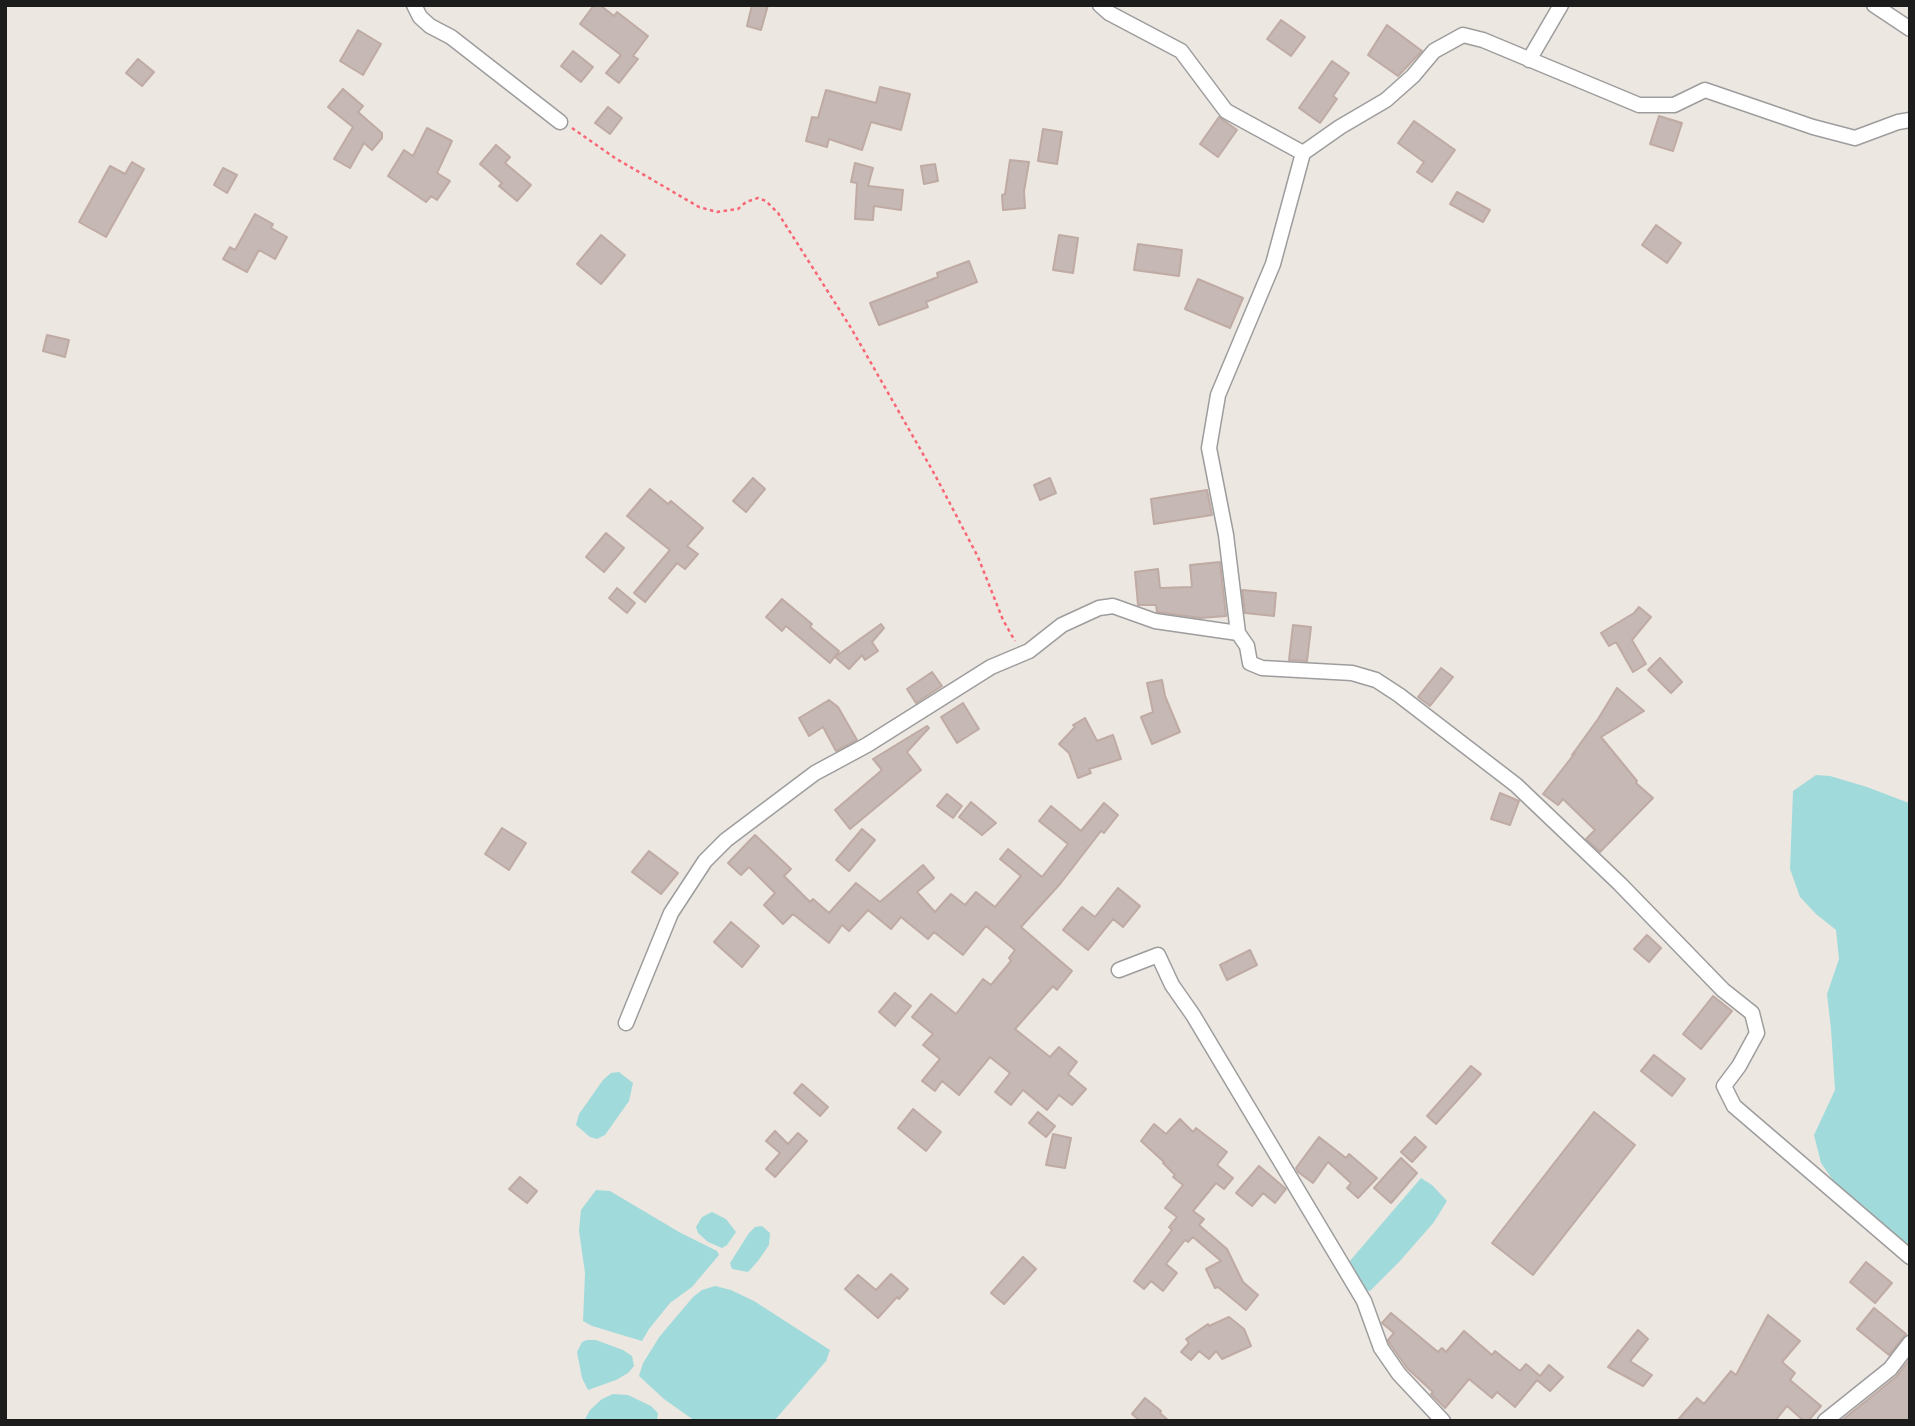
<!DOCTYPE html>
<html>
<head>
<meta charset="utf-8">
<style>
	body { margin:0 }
	#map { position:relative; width:1915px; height:1426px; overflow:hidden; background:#ede7e1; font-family:Signika,sans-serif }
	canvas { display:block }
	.frame { position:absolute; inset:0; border:7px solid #1c1c1c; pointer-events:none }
</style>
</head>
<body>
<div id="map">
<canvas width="1915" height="1426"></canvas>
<div class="frame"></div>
</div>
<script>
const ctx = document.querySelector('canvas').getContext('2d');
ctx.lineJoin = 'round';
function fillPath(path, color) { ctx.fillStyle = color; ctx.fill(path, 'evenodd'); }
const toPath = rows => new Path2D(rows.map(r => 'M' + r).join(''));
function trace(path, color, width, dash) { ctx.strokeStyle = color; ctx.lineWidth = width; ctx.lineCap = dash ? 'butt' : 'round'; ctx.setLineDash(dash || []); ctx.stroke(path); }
const water = toPath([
	[1816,775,1830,776,1867,787,1909,803,1910,1254,1865,1207,1839,1189,1821,1163,1814,1135,1835,1090,1831,1029,1827,994,1839,959,1836,930,1816,914,1800,897,1790,869,1793,791],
	[619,1072,633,1083,629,1101,605,1135,597,1139,590,1137,576,1125,579,1114,603,1080,611,1073],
	[1421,1178,1432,1185,1447,1201,1434,1222,1400,1261,1370,1291,1363,1290,1349,1262],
	[596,1190,610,1191,679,1232,717,1251,719,1255,692,1287,670,1303,649,1329,642,1341,592,1326,583,1321,585,1273,579,1231,581,1210],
	[712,1212,726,1219,736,1232,727,1245,722,1248,708,1242,698,1233,696,1227,702,1217],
	[762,1226,770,1233,769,1245,758,1261,748,1272,732,1269,730,1263,749,1233,755,1227],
	[715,1286,731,1290,754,1301,830,1350,826,1361,774,1421,695,1421,664,1399,639,1376,643,1363,660,1336,693,1297,702,1290],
	[587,1340,596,1340,623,1350,632,1356,634,1366,628,1373,616,1380,588,1390,582,1378,577,1352,582,1342],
	[613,1394,628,1395,651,1406,658,1413,657,1421,584,1421,590,1410,602,1399]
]);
const building = toPath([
	[594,5,600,5,614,16,617,12,648,36,633,56,638,59,619,83,606,73,621,55,580,24,594,5],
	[752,5,768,5,761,30,747,26,752,5],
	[1281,20,1305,37,1291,56,1267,39,1281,20],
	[1387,25,1422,51,1398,76,1368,55,1387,25],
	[358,30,381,44,363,75,340,61,358,30],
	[573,51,593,67,581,82,561,66,573,51],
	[138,59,154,72,142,86,126,73,138,59],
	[1332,61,1349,73,1333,96,1337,99,1320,123,1299,108,1332,61],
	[880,87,910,94,901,130,871,122,862,150,829,139,827,147,806,141,812,117,818,118,826,90,876,103,880,87],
	[343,89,363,106,358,112,382,133,382,138,372,150,364,143,350,168,334,159,353,127,328,107,343,89],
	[608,107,622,118,610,134,595,123,608,107],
	[1659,116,1682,123,1673,151,1650,144,1659,116],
	[1219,117,1237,130,1218,157,1200,144,1219,117],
	[1414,121,1455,150,1432,182,1417,172,1424,162,1398,143,1414,121],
	[427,128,452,141,437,173,450,181,437,200,431,196,426,202,388,176,404,150,413,156,427,128],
	[1043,129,1062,132,1057,164,1038,161,1043,129],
	[496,145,510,157,505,163,531,185,517,201,499,186,502,183,480,164,496,145],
	[1010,160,1029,162,1024,191,1025,208,1003,210,1002,195,1005,194,1010,160],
	[132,162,144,169,106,237,79,222,110,166,125,174,132,162],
	[855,163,873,168,868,186,903,190,901,210,874,206,873,220,855,219,857,183,851,182,855,163],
	[935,164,938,181,924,184,921,166,935,164],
	[223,168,237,175,227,193,214,185,223,168],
	[1457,192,1490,210,1483,222,1450,204,1457,192],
	[255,214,273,224,271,228,287,237,275,259,259,250,247,272,223,259,230,247,235,250,255,214],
	[1656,225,1681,243,1667,263,1642,245,1656,225],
	[601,235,625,255,601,284,577,264,601,235],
	[1059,235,1078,238,1073,273,1053,270,1059,235],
	[1138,244,1182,250,1179,276,1134,270,1138,244],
	[969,261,977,282,926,302,928,307,879,325,870,303,938,277,937,273,969,261],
	[1198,279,1243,298,1230,328,1185,309,1198,279],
	[47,335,69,340,65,357,43,351,47,335],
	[753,478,765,489,746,512,733,501,753,478],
	[1050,478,1056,493,1040,500,1034,485,1050,478],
	[650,489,668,504,671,501,703,528,687,546,698,554,685,569,677,563,645,602,634,593,670,550,627,516,650,489],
	[1207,490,1212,515,1154,524,1151,499,1207,490],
	[606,533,624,548,604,572,586,557,606,533],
	[1220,562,1226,616,1200,618,1157,612,1156,605,1138,605,1135,572,1158,569,1160,588,1192,587,1190,565,1220,562],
	[617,588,635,603,627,613,609,598,617,588],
	[1242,590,1276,593,1274,616,1245,613,1242,590],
	[782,599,812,624,810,627,839,651,830,663,786,626,782,631,766,617,782,599],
	[1639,607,1651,617,1632,640,1646,664,1633,672,1616,642,1609,646,1601,633,1634,613,1639,607],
	[881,624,884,628,872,642,878,651,865,660,862,655,849,669,835,657,881,624],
	[1293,625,1311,627,1307,661,1289,660,1293,625],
	[1660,658,1682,682,1671,693,1648,670,1660,658],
	[1441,668,1453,677,1430,706,1418,697,1441,668],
	[932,672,942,686,916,703,907,689,932,672],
	[1162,680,1165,696,1180,732,1152,744,1141,717,1153,712,1147,683,1162,680],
	[1617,688,1644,711,1601,737,1637,781,1636,783,1653,798,1600,852,1586,839,1595,830,1563,799,1558,805,1543,794,1575,753,1572,755,1598,719,1617,688],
	[829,700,838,707,857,740,836,751,823,727,809,736,799,718,829,700],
	[963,703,979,729,957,743,941,717,963,703],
	[1085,718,1097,741,1113,735,1121,759,1089,769,1091,773,1078,778,1069,753,1059,744,1075,727,1073,725,1085,718],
	[927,726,929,728,907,752,921,770,850,829,835,810,882,770,873,759,927,726],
	[1500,793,1519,801,1510,825,1491,819,1500,793],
	[947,794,962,806,953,818,937,806,947,794],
	[971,802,996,823,982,835,959,817,971,802],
	[1104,803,1118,815,1104,833,1101,831,1060,884,1021,927,1072,971,1057,990,1053,986,1015,1029,1050,1057,1059,1047,1077,1062,1068,1074,1086,1089,1072,1105,1059,1095,1047,1110,1023,1090,1011,1105,995,1092,1010,1073,990,1057,959,1095,942,1081,935,1091,922,1081,940,1059,923,1045,933,1034,912,1017,931,994,956,1014,983,979,991,985,1011,961,1009,958,1015,950,986,926,963,955,934,932,928,939,901,917,891,929,868,910,849,931,842,925,829,943,793,914,783,924,764,905,775,893,749,867,741,875,728,863,755,835,791,869,784,876,810,902,813,899,829,913,856,883,880,902,923,865,934,878,917,892,935,912,951,894,965,905,976,892,995,907,1021,876,1000,859,1008,849,1042,877,1068,844,1039,821,1051,806,1081,831,1104,803],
	[502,828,526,843,509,870,485,854,502,828],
	[862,829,875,840,849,871,836,860,862,829],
	[649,851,678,873,661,894,632,872,649,851],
	[1118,888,1140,906,1123,927,1113,919,1088,950,1063,930,1082,907,1095,917,1118,888],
	[731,922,759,946,742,967,714,942,731,922],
	[1647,935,1661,948,1649,962,1634,949,1647,935],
	[1250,950,1257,965,1227,980,1220,965,1250,950],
	[895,993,911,1006,895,1026,879,1012,895,993],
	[1713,996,1732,1011,1701,1049,1683,1034,1713,996],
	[1654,1055,1685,1079,1672,1096,1641,1071,1654,1055],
	[1471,1066,1481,1074,1436,1124,1427,1116,1471,1066],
	[802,1084,828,1107,820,1116,794,1093,802,1084],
	[913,1109,941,1132,926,1151,898,1128,913,1109],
	[1038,1112,1055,1126,1046,1137,1029,1123,1038,1112],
	[1594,1112,1635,1145,1533,1275,1492,1243,1594,1112],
	[1180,1119,1193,1132,1196,1128,1227,1152,1217,1165,1233,1178,1224,1189,1216,1183,1193,1211,1204,1219,1199,1225,1227,1249,1243,1282,1258,1295,1246,1310,1218,1287,1215,1288,1206,1269,1221,1261,1193,1237,1188,1242,1185,1240,1166,1264,1177,1273,1163,1291,1151,1281,1144,1289,1134,1281,1172,1230,1169,1227,1177,1217,1165,1208,1183,1185,1173,1177,1175,1175,1163,1163,1164,1162,1141,1141,1154,1124,1166,1134,1180,1119],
	[775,1131,788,1144,798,1133,807,1141,775,1177,766,1169,780,1153,766,1141,775,1131],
	[1053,1134,1071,1138,1065,1168,1046,1165,1053,1134],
	[1319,1137,1346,1158,1349,1154,1377,1178,1358,1198,1347,1188,1351,1183,1328,1162,1313,1183,1298,1172,1296,1168,1319,1137],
	[1415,1137,1426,1147,1412,1162,1401,1152,1415,1137],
	[1401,1158,1417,1173,1391,1203,1374,1188,1401,1158],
	[1259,1166,1286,1189,1275,1203,1263,1193,1252,1206,1236,1193,1259,1166],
	[520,1177,537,1191,527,1203,509,1189,520,1177],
	[1023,1257,1036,1269,1004,1304,991,1293,1023,1257],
	[1866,1262,1892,1283,1875,1303,1850,1282,1866,1262],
	[891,1274,908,1289,899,1299,897,1297,878,1318,845,1289,858,1275,876,1290,891,1274],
	[1874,1308,1906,1334,1889,1355,1857,1329,1874,1308],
	[1391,1313,1438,1352,1442,1348,1446,1352,1464,1331,1492,1355,1495,1351,1520,1371,1526,1364,1540,1376,1549,1365,1563,1377,1550,1391,1537,1380,1515,1407,1497,1392,1492,1398,1469,1379,1445,1408,1431,1394,1433,1392,1407,1368,1390,1344,1388,1340,1394,1333,1382,1323,1391,1313],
	[1768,1315,1800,1341,1782,1362,1795,1373,1790,1380,1821,1406,1808,1421,1804,1421,1787,1406,1775,1421,1677,1421,1697,1398,1704,1404,1731,1371,1736,1375,1768,1315],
	[1229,1317,1244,1329,1251,1346,1222,1359,1216,1351,1209,1359,1199,1351,1191,1360,1181,1352,1189,1343,1186,1339,1208,1324,1209,1326,1229,1317],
	[1638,1330,1648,1339,1630,1361,1652,1375,1643,1386,1608,1367,1638,1330],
	[1910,1359,1910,1421,1841,1421,1896,1377,1910,1359],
	[1145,1398,1161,1411,1160,1413,1169,1421,1140,1421,1132,1414,1145,1398]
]);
const path = toPath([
	[572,128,615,158,699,207,717,212,738,209,746,202,758,198,766,201,778,213,851,328,935,475,978,557,1003,620,1015,641]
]);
const street = toPath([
	[414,5,420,17,430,26,451,37,560,122],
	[1100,5,1109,13,1181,51,1226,111,1303,153],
	[1874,5,1910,29],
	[1529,60,1561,5],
	[1910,120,1898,122,1855,138,1813,127,1705,90,1674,105,1639,105,1483,40,1463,35,1434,51,1413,76,1386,100,1340,127,1303,153,1273,264,1218,395,1209,448,1226,535,1238,633,1247,646,1250,663,1262,668,1352,673,1376,680,1399,695,1516,785,1620,884,1723,990,1752,1013,1757,1033,1739,1066,1724,1086,1734,1106,1910,1257],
	[1119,970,1158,955,1172,985,1193,1015,1364,1301,1381,1348,1399,1374,1443,1421],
	[626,1023,671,913,705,861,726,840,815,773,867,745,991,667,1029,651,1062,625,1099,608,1113,606,1155,621,1238,633],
	[1825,1421,1890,1369,1910,1343]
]);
fillPath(water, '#a1dadb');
fillPath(building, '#c5b8b5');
trace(building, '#bfaaa4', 2);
trace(street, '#9d9d9d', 17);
trace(path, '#f86775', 2.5, [3.5, 3.5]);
trace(street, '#fff', 14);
</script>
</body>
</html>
